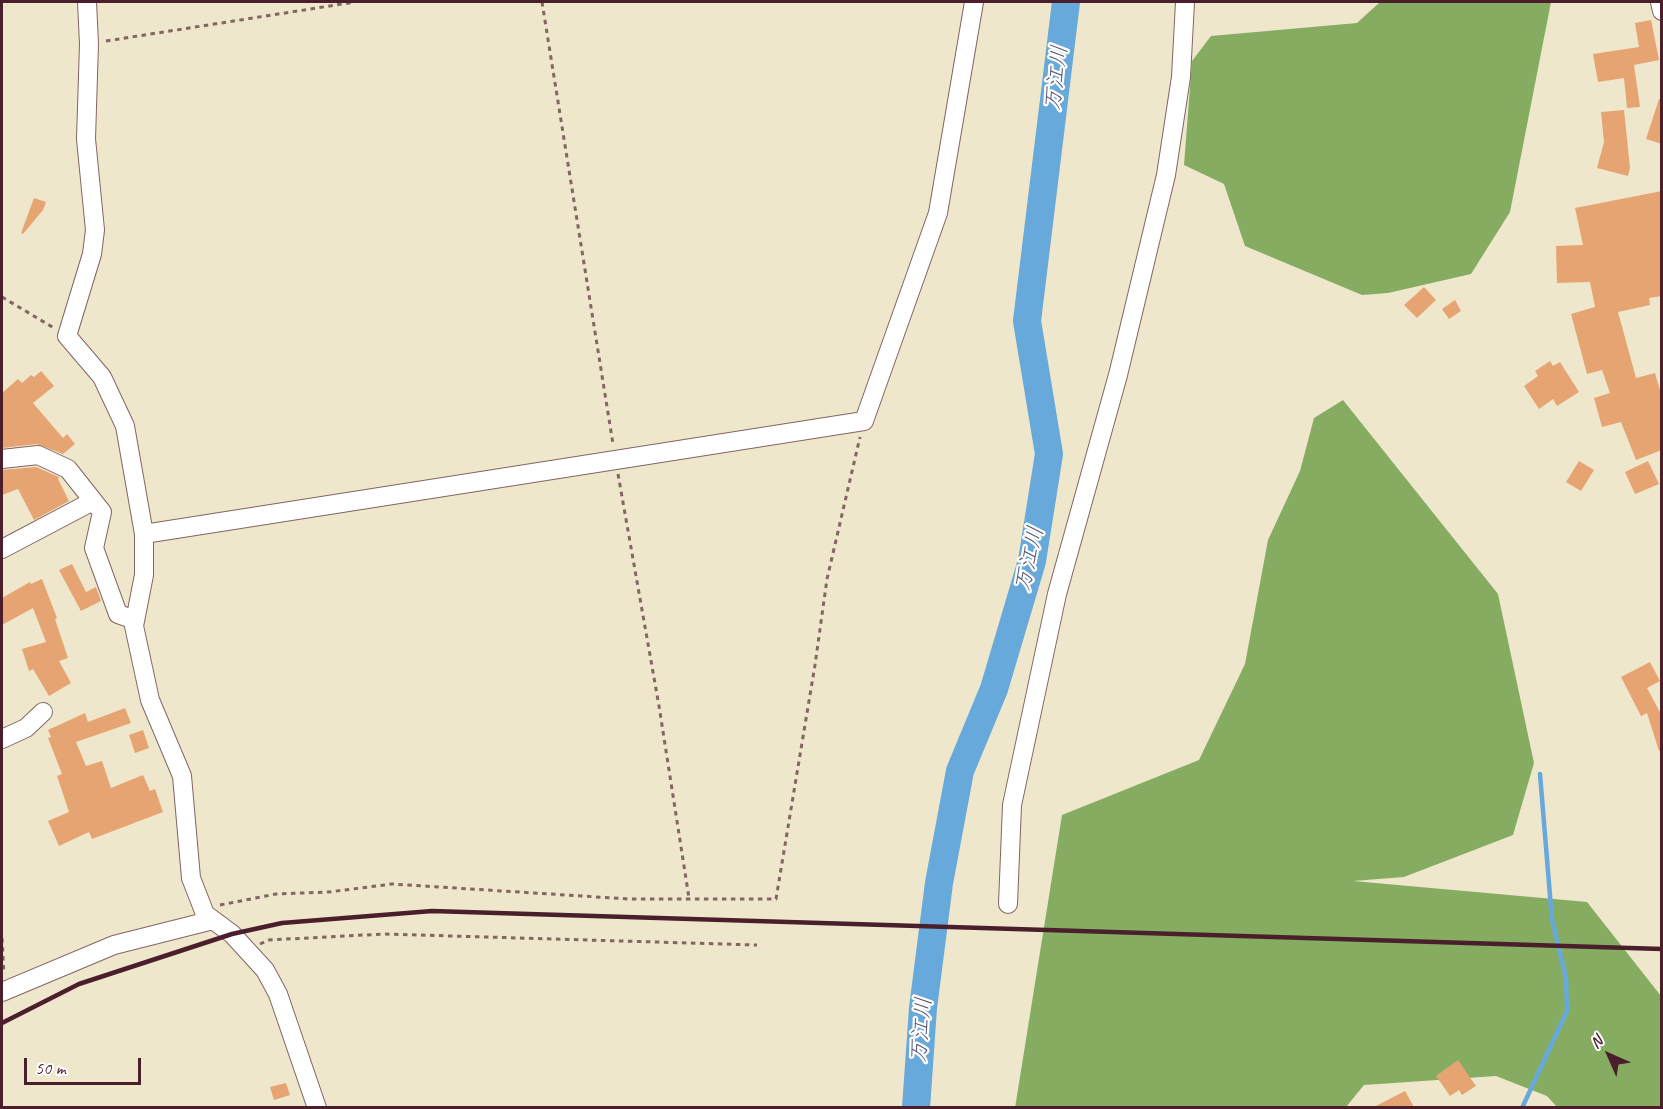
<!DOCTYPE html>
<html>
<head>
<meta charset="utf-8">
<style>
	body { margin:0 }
	#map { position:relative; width:1663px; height:1109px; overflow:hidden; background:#eee7cb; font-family:Caveat,sans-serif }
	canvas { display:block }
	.frame { position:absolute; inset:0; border:3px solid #4a1f2b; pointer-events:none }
	.north { position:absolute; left:1579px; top:1025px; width:60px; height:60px; -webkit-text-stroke:4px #fff; paint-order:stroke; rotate:315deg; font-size:16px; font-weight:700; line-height:24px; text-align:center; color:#4a1f2b }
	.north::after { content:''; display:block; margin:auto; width:21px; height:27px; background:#4a1f2b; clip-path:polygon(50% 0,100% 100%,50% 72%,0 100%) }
	.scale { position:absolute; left:24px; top:1058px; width:117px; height:27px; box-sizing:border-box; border:3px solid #4a1f2b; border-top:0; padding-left:8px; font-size:18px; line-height:21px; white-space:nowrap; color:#4a1f2b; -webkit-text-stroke:4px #fff; paint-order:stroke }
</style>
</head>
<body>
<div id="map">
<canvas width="1663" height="1109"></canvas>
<div class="frame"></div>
<div class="north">N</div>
<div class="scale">50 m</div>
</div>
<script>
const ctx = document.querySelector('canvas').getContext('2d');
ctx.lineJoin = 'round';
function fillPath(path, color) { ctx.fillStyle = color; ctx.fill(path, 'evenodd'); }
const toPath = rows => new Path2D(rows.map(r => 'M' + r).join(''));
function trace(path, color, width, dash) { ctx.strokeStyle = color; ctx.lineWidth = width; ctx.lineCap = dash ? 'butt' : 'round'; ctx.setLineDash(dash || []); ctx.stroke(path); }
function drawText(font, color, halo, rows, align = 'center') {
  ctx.font = font + ' Caveat,"Klee One",sans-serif'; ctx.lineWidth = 4.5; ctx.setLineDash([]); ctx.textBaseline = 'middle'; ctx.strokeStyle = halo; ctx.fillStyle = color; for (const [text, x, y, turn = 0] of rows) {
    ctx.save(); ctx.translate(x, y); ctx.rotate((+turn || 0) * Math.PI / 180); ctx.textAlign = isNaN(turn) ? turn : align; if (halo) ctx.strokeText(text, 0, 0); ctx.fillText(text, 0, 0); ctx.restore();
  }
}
const forest = toPath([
	[1380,2,1551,2,1510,212,1471,274,1388,293,1362,295,1245,246,1224,184,1184,165,1192,61,1211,36,1357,23],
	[1343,400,1498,594,1534,763,1513,835,1404,877,1353,881,1587,902,1661,996,1661,1107,1557,1107,1547,1096,1496,1076,1364,1085,1346,1107,1015,1108,1062,815,1199,760,1245,664,1268,540,1300,471,1314,418]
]);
const stream = toPath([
	[1522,1108,1567,1011,1566,978,1552,920,1540,774]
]);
const river = toPath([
	[916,1108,923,1008,939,883,960,771,994,689,1032,561,1049,454,1027,321,1066,2]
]);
const building = toPath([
	[1651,20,1659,60,1634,65,1640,107,1627,108,1624,78,1598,82,1593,54,1639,47,1635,23],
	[1659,99,1662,99,1662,144,1646,139],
	[1624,110,1630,168,1628,176,1597,168,1604,142,1601,112],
	[1662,191,1662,296,1649,298,1650,305,1618,312,1636,378,1655,373,1662,397,1662,450,1636,460,1621,422,1602,427,1594,398,1610,393,1602,370,1587,374,1571,314,1595,307,1590,282,1557,283,1556,246,1583,245,1575,208],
	[34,198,46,202,43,210,23,234,21,233],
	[1424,287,1436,300,1417,318,1404,305],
	[1455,300,1461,311,1449,319,1442,309],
	[1550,361,1553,366,1560,362,1579,392,1557,406,1553,399,1539,409,1524,386,1538,376,1535,371],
	[41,371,54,386,33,403,63,438,67,434,75,444,63,454,37,444,2,448,2,393,18,379,22,383,31,375,34,377],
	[1579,461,1594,470,1581,491,1566,482],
	[1648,461,1659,484,1635,494,1625,472],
	[36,467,59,477,58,479,69,501,34,520,18,489,2,495,2,470],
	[72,564,86,592,96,587,101,601,81,611,59,570],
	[42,579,57,618,55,619,68,658,59,661,71,683,49,696,33,669,29,671,22,649,46,642,33,608,2,625,2,598,30,582,31,584],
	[1650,662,1660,681,1647,688,1662,716,1662,751,1659,751,1647,713,1641,716,1621,677],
	[125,708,131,723,76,742,86,766,102,761,111,788,143,775,150,791,155,789,163,812,92,839,89,832,59,846,48,821,69,812,57,776,62,774,48,738,51,737,48,730,85,713,88,722],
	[143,730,149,748,135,753,129,735],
	[1458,1060,1476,1086,1462,1095,1459,1090,1450,1096,1436,1076],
	[286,1083,290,1095,274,1100,270,1087],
	[1405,1091,1414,1107,1374,1107]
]);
const path = toPath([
	[542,2,613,444],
	[106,41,355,2],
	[2,297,54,328],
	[618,474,659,706,689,898],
	[220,905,276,894,329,892,392,884,629,899,776,899,815,665,827,579,860,437],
	[2,938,4,974],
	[260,944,269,940,384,934,757,945]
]);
const minor = toPath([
	[87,2,89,44,86,139,95,230,92,254,67,336,102,377,125,426,144,534,144,575,134,626,150,700,182,776,191,878,205,914,232,934,265,970,278,994,317,1108],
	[1660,2,1662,11],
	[2,459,38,455,68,469,102,512,94,548,118,614,135,620],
	[144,534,864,421,938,213,974,2],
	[2,549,93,501],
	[2,739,26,728,43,712],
	[1008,904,1012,805,1057,594,1118,375,1166,175,1181,77,1185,2],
	[2,992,114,945,213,920]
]);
const rail = toPath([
	[2,1023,79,984,232,934,282,923,432,911,1662,949]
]);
const waterNames = [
	["万江川",1057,78,-83],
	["万江川",1030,559,-77],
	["万江川",922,1030,-85]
];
fillPath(forest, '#86ac62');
trace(stream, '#68a9dc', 4.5);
trace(river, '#68a9dc', 28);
fillPath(building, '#e7a473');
trace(minor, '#836563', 20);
trace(path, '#836563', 3, [4.5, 4.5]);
trace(minor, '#fff', 18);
trace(rail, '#4a1f2b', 4.5);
drawText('italic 22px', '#565672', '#fff', waterNames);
</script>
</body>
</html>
